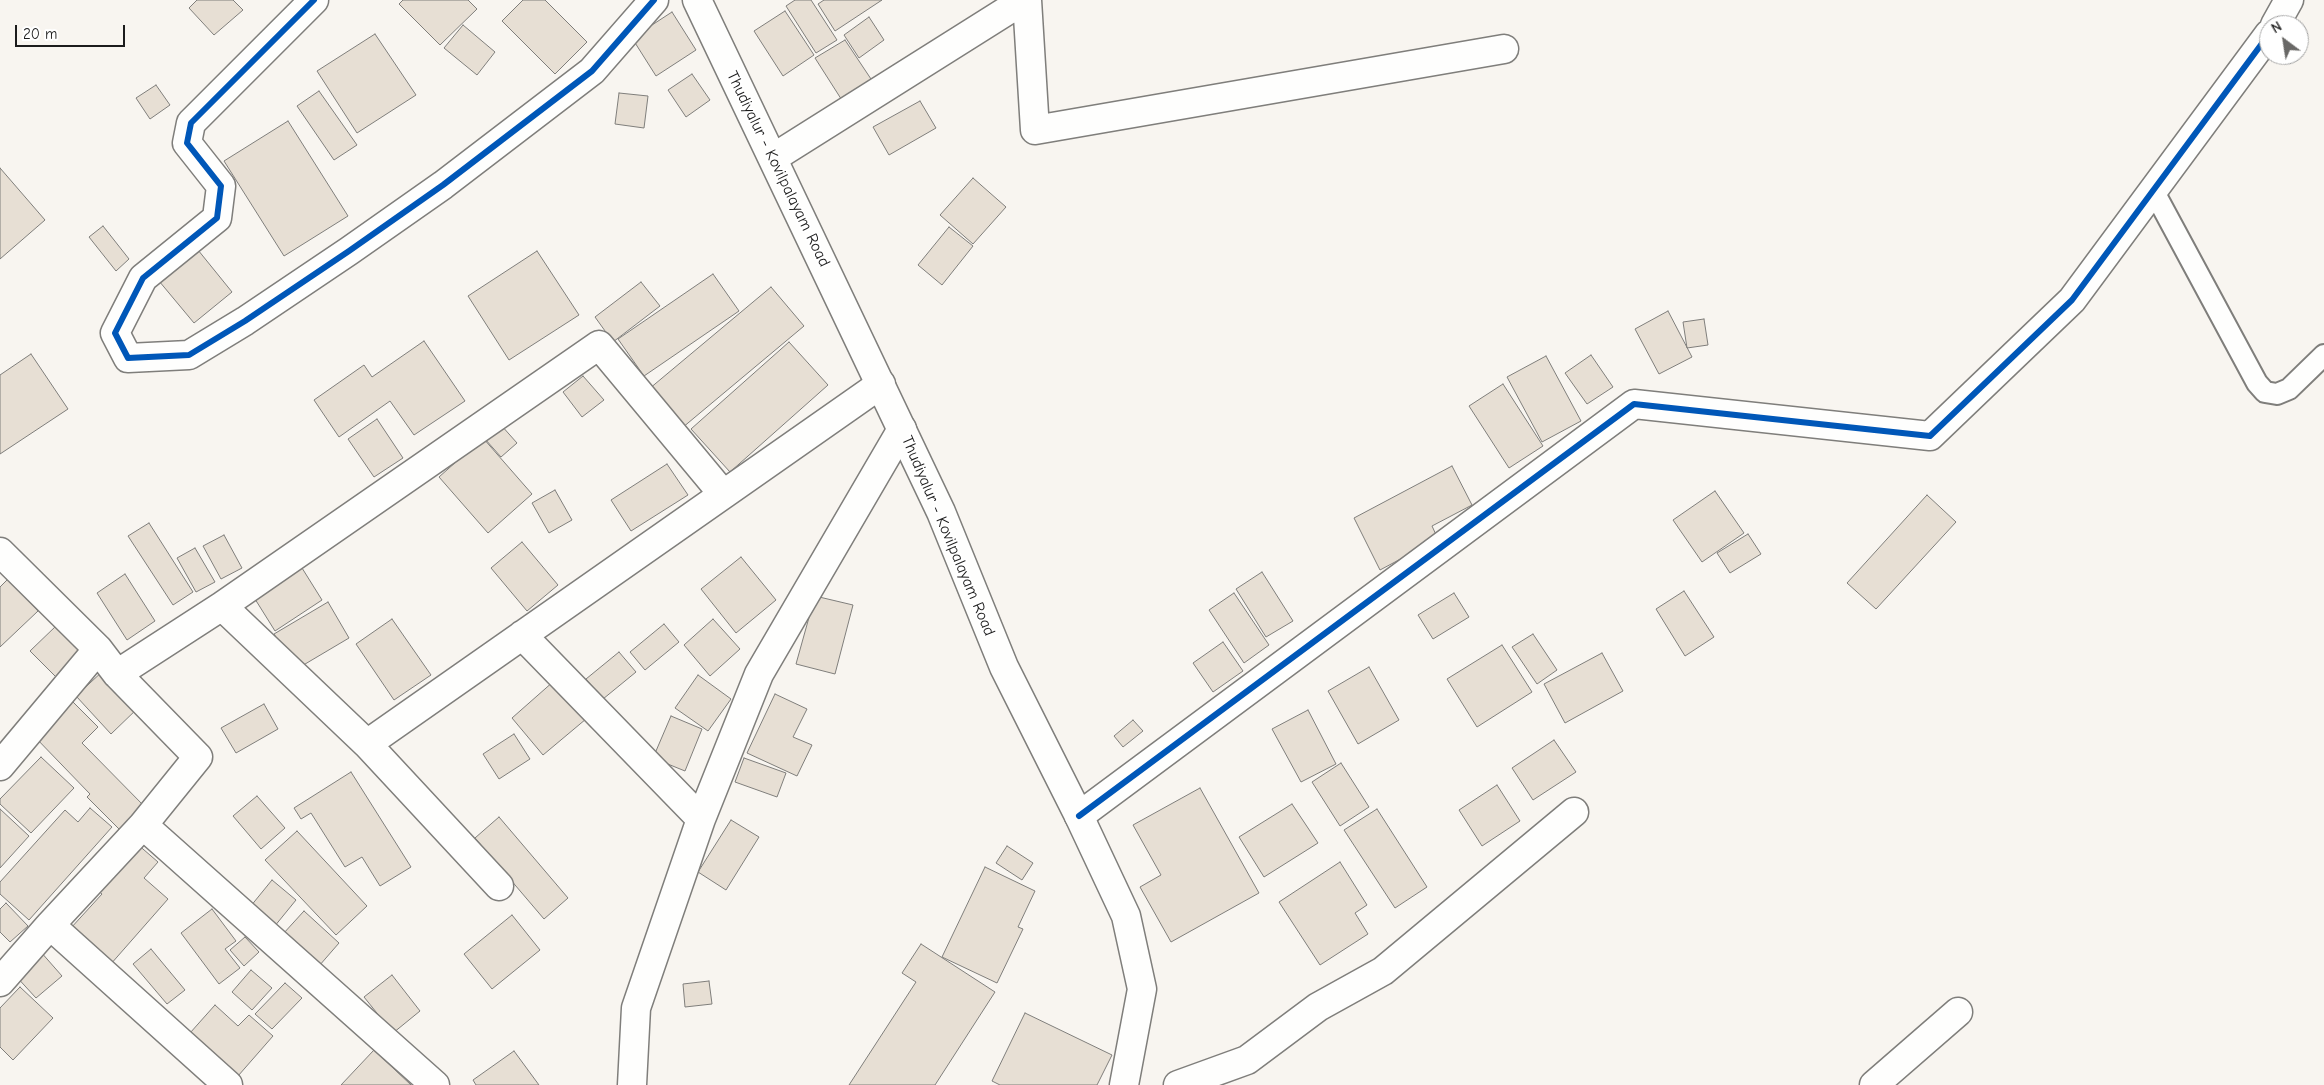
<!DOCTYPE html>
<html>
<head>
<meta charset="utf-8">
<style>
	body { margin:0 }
	#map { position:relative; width:2324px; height:1085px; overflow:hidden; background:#f8f5f0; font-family:"Comic Neue",sans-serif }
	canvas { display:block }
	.north { position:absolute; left:2259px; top:15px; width:50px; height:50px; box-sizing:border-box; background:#fff; border:1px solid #a4a4a4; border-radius:50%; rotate:329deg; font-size:14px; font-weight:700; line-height:20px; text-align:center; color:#1c1c1c }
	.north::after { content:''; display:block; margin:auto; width:18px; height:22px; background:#696866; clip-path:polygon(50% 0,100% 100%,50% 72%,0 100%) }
	.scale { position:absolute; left:15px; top:25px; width:110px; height:22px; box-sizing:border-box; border:2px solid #1c1c1c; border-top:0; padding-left:6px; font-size:15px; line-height:18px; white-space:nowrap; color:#1c1c1c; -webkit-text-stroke:4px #fff; paint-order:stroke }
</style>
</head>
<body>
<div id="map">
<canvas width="2324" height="1085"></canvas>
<div class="north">N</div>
<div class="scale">20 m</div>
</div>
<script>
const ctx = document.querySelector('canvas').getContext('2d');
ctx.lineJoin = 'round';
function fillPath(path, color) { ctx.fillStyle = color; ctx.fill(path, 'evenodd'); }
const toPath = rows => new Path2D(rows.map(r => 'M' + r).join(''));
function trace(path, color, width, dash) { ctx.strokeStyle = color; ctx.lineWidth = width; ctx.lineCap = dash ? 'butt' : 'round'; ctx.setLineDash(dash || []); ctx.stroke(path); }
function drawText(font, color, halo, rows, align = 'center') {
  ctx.font = font + ' "Comic Neue",sans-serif'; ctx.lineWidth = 4; ctx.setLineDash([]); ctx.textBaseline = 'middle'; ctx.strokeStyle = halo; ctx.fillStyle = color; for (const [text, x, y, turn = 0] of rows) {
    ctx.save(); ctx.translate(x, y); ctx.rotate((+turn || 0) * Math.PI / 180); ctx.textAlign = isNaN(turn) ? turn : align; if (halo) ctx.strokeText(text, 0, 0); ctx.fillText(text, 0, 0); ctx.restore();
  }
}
const building = toPath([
	[197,0,233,0,243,10,214,35,189,8,197,0],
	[403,0,468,0,477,9,440,45,399,4,403,0],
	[523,0,545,0,587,42,555,74,502,21,523,0],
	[795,0,811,0,837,40,816,53,786,6,795,0],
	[824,0,882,0,835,31,818,4,824,0],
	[785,11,814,55,783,76,754,31,785,11],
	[672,12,696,50,656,76,632,38,672,12],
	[869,17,884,40,859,58,844,35,869,17],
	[463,25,495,52,477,75,444,48,463,25],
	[375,34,416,95,357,133,317,71,375,34],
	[845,40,875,85,845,105,815,58,845,40],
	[692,74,710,100,686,117,668,90,692,74],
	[156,85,170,105,150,119,136,98,156,85],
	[319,91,357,145,334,160,297,106,319,91],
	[619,93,648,96,644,128,615,124,619,93],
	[920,101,936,128,889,155,873,127,920,101],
	[288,121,348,216,284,256,224,161,288,121],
	[0,168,45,220,0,259,0,168],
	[973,178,1006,207,973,244,940,215,973,178],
	[103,226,129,259,116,271,89,237,103,226],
	[949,227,973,246,942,285,918,265,949,227],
	[198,250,232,292,194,323,159,281,198,250],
	[537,251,579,315,509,360,468,296,537,251],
	[713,274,739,311,644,376,618,339,713,274],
	[641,282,660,306,613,342,595,317,641,282],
	[771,287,804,326,682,428,649,389,771,287],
	[1668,311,1692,357,1659,374,1635,329,1668,311],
	[1704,319,1708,345,1687,348,1683,322,1704,319],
	[424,341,465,401,414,435,390,401,339,437,314,400,364,365,372,377,424,341],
	[789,342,828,385,730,472,691,429,789,342],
	[31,354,68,409,0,454,0,375,31,354],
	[1591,355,1613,387,1587,404,1565,373,1591,355],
	[1546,356,1581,421,1542,442,1507,377,1546,356],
	[583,376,604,400,582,417,563,392,583,376],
	[1503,384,1543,446,1509,468,1469,406,1503,384],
	[377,419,403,458,374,477,348,439,377,419],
	[501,425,517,443,501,457,485,439,501,425],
	[483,438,532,494,488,533,439,477,483,438],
	[667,464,688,495,631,531,611,500,667,464],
	[1452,466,1472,505,1432,526,1438,539,1380,570,1354,518,1452,466],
	[555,490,572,520,549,533,532,503,555,490],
	[1715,491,1744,533,1702,562,1673,520,1715,491],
	[1927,495,1956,522,1876,609,1847,583,1927,495],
	[149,523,193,592,173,605,128,536,149,523],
	[1748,534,1761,554,1730,573,1717,553,1748,534],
	[224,535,242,568,221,579,203,546,224,535],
	[522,542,558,585,527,611,491,568,522,542],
	[195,548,215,582,196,592,177,558,195,548],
	[741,557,776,600,736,633,701,589,741,557],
	[302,568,322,600,275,631,255,599,302,568],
	[1262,572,1293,621,1266,637,1236,589,1262,572],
	[125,574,155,621,127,640,97,593,125,574],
	[8,579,38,611,0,647,0,587,8,579],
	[1684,591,1714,637,1685,656,1656,609,1684,591],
	[1234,593,1269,645,1244,663,1209,610,1234,593],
	[1454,593,1469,617,1433,639,1418,615,1454,593],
	[815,596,853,605,835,674,796,664,815,596],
	[328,602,349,638,295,670,274,634,328,602],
	[392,619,431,675,394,700,356,644,392,619],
	[713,619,740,649,710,676,684,645,713,619],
	[664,624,679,642,645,670,630,652,664,624],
	[56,626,83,652,57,678,30,651,56,626],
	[1533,634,1557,670,1537,684,1512,647,1533,634],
	[1223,642,1243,671,1213,692,1193,663,1223,642],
	[1502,645,1532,692,1477,727,1447,679,1502,645],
	[619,652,636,672,603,699,586,679,619,652],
	[1602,653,1623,691,1565,723,1544,684,1602,653],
	[1369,667,1399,720,1358,744,1328,691,1369,667],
	[104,670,139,707,111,734,76,696,104,670],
	[698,675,731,699,708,731,675,708,698,675],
	[554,681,586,719,543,755,512,718,554,681],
	[775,694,807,709,793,737,812,745,797,776,747,753,775,694],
	[70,699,98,727,82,743,146,808,122,832,87,797,90,794,33,735,70,699],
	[264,704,278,729,236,753,221,728,264,704],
	[1308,710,1336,764,1301,782,1272,729,1308,710],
	[671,716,702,729,685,771,653,758,671,716],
	[1133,720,1143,731,1123,747,1114,736,1133,720],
	[514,734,530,759,499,779,483,754,514,734],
	[1554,740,1576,772,1533,800,1512,768,1554,740],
	[41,757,74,788,31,833,0,804,0,799,41,757],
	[744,758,786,773,777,797,735,782,744,758],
	[1341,763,1369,807,1340,826,1312,782,1341,763],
	[351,772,411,867,380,886,362,857,345,867,311,813,301,819,294,808,351,772],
	[1497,785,1520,821,1482,846,1459,810,1497,785],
	[1200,788,1259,893,1171,942,1140,887,1161,875,1133,825,1200,788],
	[257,796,285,828,261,849,233,816,257,796],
	[1292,804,1318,843,1264,877,1239,837,1292,804],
	[90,808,112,827,29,920,0,894,0,882,65,810,78,822,90,808],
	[0,809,29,836,0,868,0,809],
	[1377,809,1427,887,1395,908,1344,830,1377,809],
	[499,817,568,898,544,919,475,838,499,817],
	[731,820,759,837,726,890,698,872,731,820],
	[297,831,367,906,336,935,265,860,297,831],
	[136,843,158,862,144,878,168,899,110,965,70,929,102,894,95,888,136,843],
	[1007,846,1033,863,1022,880,996,863,1007,846],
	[1340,862,1367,905,1355,913,1368,934,1320,965,1279,902,1340,862],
	[985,867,1035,891,1018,927,1023,929,997,983,942,957,985,867],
	[272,880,296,900,274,927,250,907,272,880],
	[6,903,28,926,10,942,0,932,0,909,6,903],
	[212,909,236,941,225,949,240,968,219,984,181,933,212,909],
	[304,911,339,943,319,966,283,934,304,911],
	[512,915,540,950,492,989,464,954,512,915],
	[245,937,259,952,244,966,230,950,245,937],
	[921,944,995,992,935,1085,849,1085,916,982,902,973,921,944],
	[151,949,185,990,167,1004,133,964,151,949],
	[40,951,62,976,36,998,14,974,40,951],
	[251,970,272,988,252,1010,232,992,251,970],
	[392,975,420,1011,393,1033,364,997,392,975],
	[709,981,712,1004,685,1007,683,984,709,981],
	[285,983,302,998,272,1029,255,1014,285,983],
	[20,987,53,1018,13,1060,0,1047,0,1008,20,987],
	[215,1005,238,1026,249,1015,273,1036,238,1076,190,1033,215,1005],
	[1025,1013,1112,1055,1097,1085,1000,1085,992,1081,1025,1013],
	[374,1050,411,1085,341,1085,374,1050],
	[514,1051,539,1085,476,1085,473,1080,514,1051]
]);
const lane = toPath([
	[2153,190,2257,383,2265,392,2277,394,2289,389,2324,355]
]);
const street = toPath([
	[314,0,191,123,187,143,221,186,217,218,143,278,115,333,128,358,189,355,245,321,349,251,443,185,592,71,654,0],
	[1027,0,1035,130,1504,49],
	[2275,25,2289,0],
	[773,158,1024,0],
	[0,552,98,649,117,674,198,757,143,825,50,925,228,1085],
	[222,606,599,345,723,494],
	[522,635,701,819],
	[117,674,222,606,367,744,881,384],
	[367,744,499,886],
	[0,766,98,649],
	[1079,816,1634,404,1930,436,2072,300,2269,34],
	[143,825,435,1085],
	[0,982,50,925],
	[632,1085,636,1008,701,819,759,674,902,429],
	[1178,1085,1247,1060,1318,1007,1383,971,1574,812],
	[1874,1085,1958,1012]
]);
const secondary = toPath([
	[697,0,941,512,1004,667,1079,816,1126,916,1142,989,1124,1085]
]);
const cycleway = toPath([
	[314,0,191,123,187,143,221,186,217,218,143,278,115,333,128,358,189,355,245,321,349,251,443,185,592,71,654,0],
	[1079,816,1634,404,1930,436,2072,300,2269,34]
]);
const streetNames = [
	["Thudiyalur - Kovilpalayam Road",778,169,64],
	["Thudiyalur - Kovilpalayam Road",948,536,67]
];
fillPath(building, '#e7dfd4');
trace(building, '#7f7e7b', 1);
trace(lane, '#7f7e7b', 24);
trace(street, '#7f7e7b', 31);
trace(secondary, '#7f7e7b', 31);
trace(lane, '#fefefd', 20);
trace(street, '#fefefd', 28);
trace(secondary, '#fefefd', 28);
trace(cycleway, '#0057b8', 6);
drawText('16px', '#1c1c1c', '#fff', streetNames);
</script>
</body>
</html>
